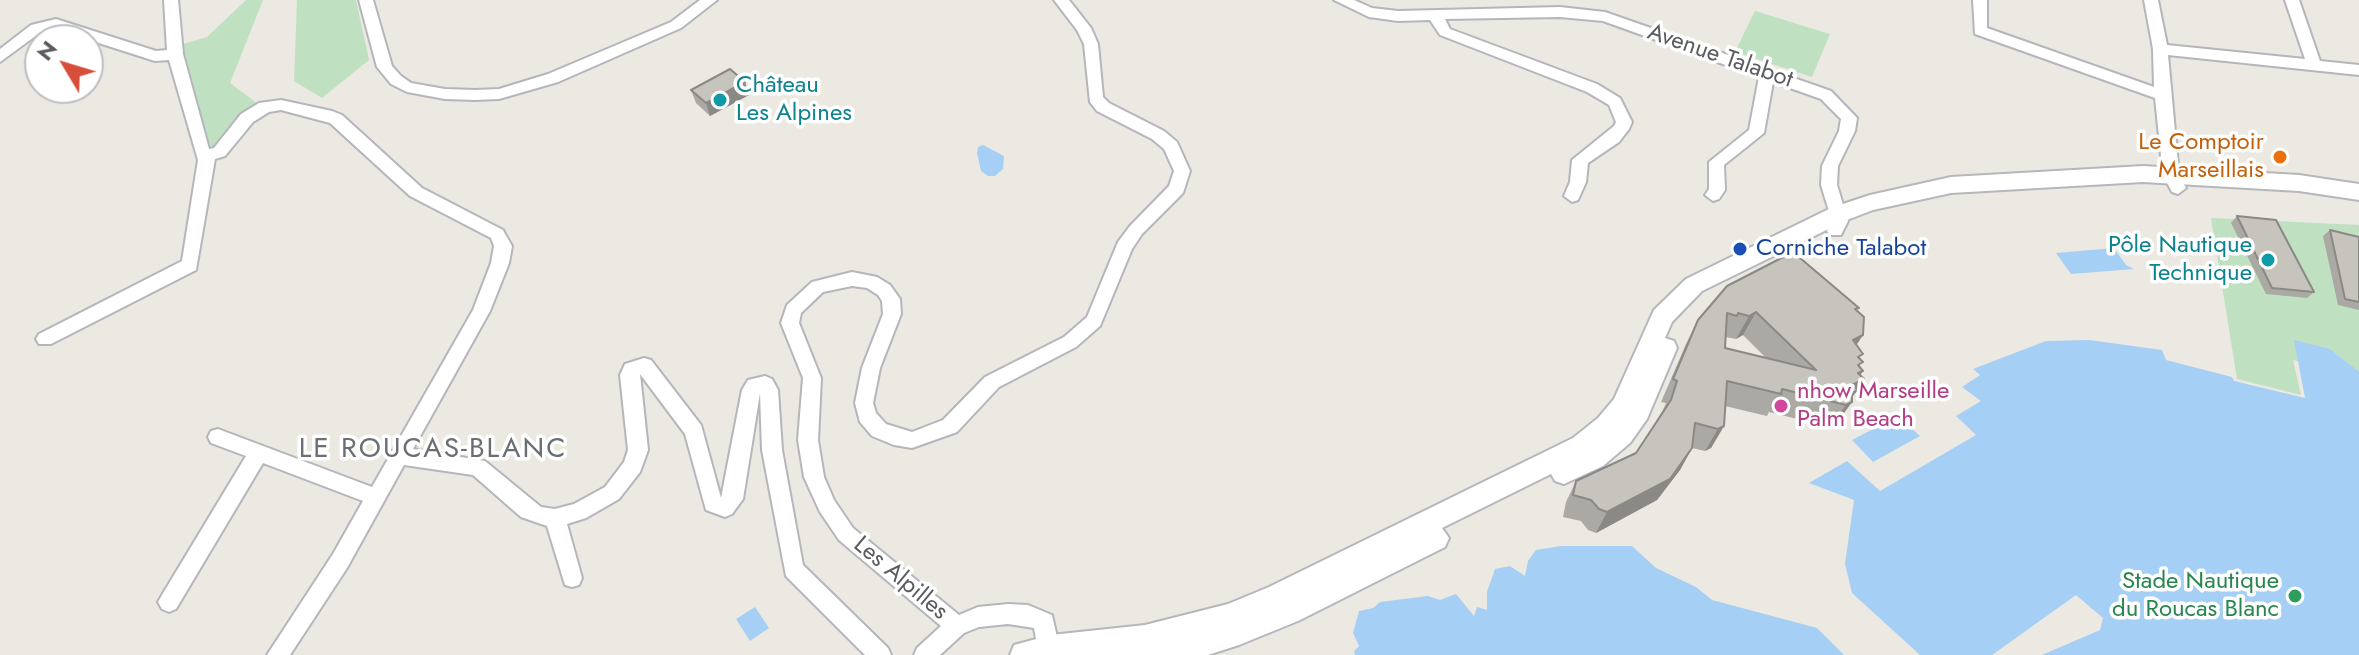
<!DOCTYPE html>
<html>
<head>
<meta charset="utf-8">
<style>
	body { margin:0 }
	#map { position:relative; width:2359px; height:655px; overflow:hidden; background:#ebe9e1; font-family:Jost,sans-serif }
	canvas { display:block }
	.north { position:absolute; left:24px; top:24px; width:80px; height:80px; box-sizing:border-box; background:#fff; border:2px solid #bdbec0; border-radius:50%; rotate:308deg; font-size:22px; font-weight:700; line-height:32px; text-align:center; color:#5a5c61 }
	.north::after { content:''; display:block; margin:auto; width:28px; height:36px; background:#d84e3a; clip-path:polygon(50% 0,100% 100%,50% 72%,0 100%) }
</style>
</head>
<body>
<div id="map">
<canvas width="2359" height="655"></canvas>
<div class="north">N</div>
</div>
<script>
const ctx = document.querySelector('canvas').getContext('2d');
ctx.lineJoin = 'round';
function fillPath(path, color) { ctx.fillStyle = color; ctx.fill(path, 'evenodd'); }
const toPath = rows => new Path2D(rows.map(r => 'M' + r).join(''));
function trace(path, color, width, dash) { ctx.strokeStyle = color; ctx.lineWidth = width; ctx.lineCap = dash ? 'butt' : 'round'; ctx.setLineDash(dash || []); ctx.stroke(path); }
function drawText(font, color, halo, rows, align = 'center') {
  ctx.font = font + ' Jost,sans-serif'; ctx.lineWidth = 7; ctx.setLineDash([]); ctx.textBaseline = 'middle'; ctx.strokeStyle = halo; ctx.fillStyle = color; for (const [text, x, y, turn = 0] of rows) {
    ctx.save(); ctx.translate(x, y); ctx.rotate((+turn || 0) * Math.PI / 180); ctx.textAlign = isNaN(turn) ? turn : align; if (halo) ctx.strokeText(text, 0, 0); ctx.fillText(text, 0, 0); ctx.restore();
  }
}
const green = toPath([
	[246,0,263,0,230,83,258,104,242,114,215,146,207,147,180,45,207,37],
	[297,0,356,0,369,60,322,98,294,81],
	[1755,11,1830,34,1812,77,1735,52],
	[2211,218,2359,225,2359,376,2293,360,2301,395,2237,379]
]);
const water = toPath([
	[983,145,1004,156,1003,169,995,176,988,176,981,171,977,153,978,147],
	[2114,248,2126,265,2134,269,2071,274,2056,253],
	[2089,340,2162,350,2166,360,2232,377,2234,381,2305,398,2294,340,2330,349,2359,372,2359,655,2042,655,2100,630,2103,618,2076,595,1992,655,1920,655,1852,593,1845,564,1854,500,1809,483,1847,461,1880,491,1976,435,1956,416,1981,401,1962,387,1980,375,1973,369,2046,341],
	[1898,416,1920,436,1873,462,1852,440],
	[1561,546,1632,546,1656,568,1696,587,1712,600,1817,628,1844,655,1355,655,1354,651,1359,646,1353,633,1359,611,1373,608,1380,602,1428,596,1440,600,1456,594,1474,616,1477,607,1487,610,1487,592,1495,569,1510,566,1525,576,1528,561,1536,550],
	[755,607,769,628,750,641,736,619]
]);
const minor = toPath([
	[164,0,178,0,183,54,209,149,214,148,241,114,259,103,281,100,332,111,342,115,422,188,503,230,505,234,512,246,509,263,490,311,413,449,485,461,541,507,555,509,574,504,605,487,624,462,628,450,620,375,625,364,644,358,651,360,701,425,721,498,742,390,748,380,765,376,772,379,778,390,782,450,803,565,888,648,891,655,865,655,786,576,762,450,760,393,743,499,732,514,725,517,706,510,685,434,640,374,648,450,640,472,619,499,586,518,567,524,582,578,579,585,572,587,565,585,547,526,521,517,473,475,404,465,347,568,290,655,267,655,333,554,363,501,263,463,176,609,169,612,162,609,158,602,162,595,246,456,211,443,208,437,211,431,218,429,372,487,473,310,491,263,494,246,491,238,410,196,330,123,281,110,269,112,253,122,225,156,215,159,196,270,51,344,39,344,36,339,39,334,182,261,198,160,169,60,155,61,55,29,41,32,0,62,0,49,31,25,56,19,156,51,167,50,164,0],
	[359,0,373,0,392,66,401,76,411,83,445,89,475,90,499,89,548,74,671,22,700,0,717,0,681,28,558,82,499,99,475,100,445,99,407,92,391,84,377,67,359,0],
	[1054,0,1069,0,1091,28,1098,44,1103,97,1109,103,1164,131,1177,142,1190,171,1183,193,1142,234,1132,249,1100,326,1076,347,999,387,957,432,912,448,894,445,872,436,860,422,855,403,862,368,883,314,882,301,878,295,867,288,852,286,823,292,801,313,799,323,821,378,818,440,824,477,834,500,853,528,959,615,978,607,1008,604,1028,605,1052,615,1061,655,1039,655,1034,628,1008,624,979,627,964,633,940,655,914,655,917,648,941,626,839,540,820,512,804,477,798,440,803,378,781,323,787,305,812,282,852,272,877,277,890,285,900,299,901,314,880,368,873,403,876,413,886,424,912,432,943,420,985,377,1064,337,1087,317,1118,242,1130,226,1169,186,1174,171,1164,149,1152,139,1097,111,1090,102,1084,44,1077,30,1054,0],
	[1334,0,1354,0,1372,8,1398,11,1560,7,1605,12,1831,91,1857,118,1855,131,1838,166,1837,185,1848,221,1841,235,1829,235,1827,231,1832,221,1821,185,1822,166,1839,131,1841,119,1821,99,1773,82,1764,133,1724,165,1725,190,1719,199,1713,201,1705,195,1709,189,1709,162,1749,130,1759,77,1603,21,1560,17,1445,19,1450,29,1597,84,1620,98,1632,122,1629,129,1619,142,1588,163,1586,182,1578,200,1572,202,1564,196,1570,182,1572,160,1614,126,1616,122,1609,105,1587,92,1440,35,1430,20,1398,21,1369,17,1334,0],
	[1973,0,1987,0,1987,28,2154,87,2153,49,2144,0,2158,0,2167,45,2305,59,2285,0,2299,0,2320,61,2359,65,2359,75,2168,55,2179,175,2186,188,2178,194,2172,192,2163,175,2155,98,1975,34,1973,0]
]);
const secondary = toPath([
	[2143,166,2299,175,2359,184,2359,200,2299,191,2143,182,1951,193,1873,210,1847,220,1702,291,1672,322,1665,338,1674,341,1677,348,1647,419,1630,443,1603,466,1564,484,1555,481,1551,474,1442,528,1449,538,1445,547,1298,621,1239,645,1208,655,1010,655,1014,645,1051,635,1145,625,1228,604,1269,587,1573,438,1598,418,1614,399,1654,310,1686,279,1831,208,1870,195,1951,177,2143,166]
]);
const wall = toPath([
	[745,82,749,95,710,116,696,103,691,90],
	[2237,216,2314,292,2307,298,2266,294,2231,223],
	[2330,230,2359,237,2359,310,2338,305,2323,236],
	[1727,286,1856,311,1857,345,1860,359,1860,375,1858,390,1852,397,1852,402,1836,424,1830,427,1769,412,1767,416,1725,406,1724,426,1711,448,1705,451,1692,448,1680,470,1657,500,1596,533,1588,530,1581,521,1563,517,1566,502,1576,481,1636,453,1662,412,1666,403,1661,402,1686,344,1698,320],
	[1743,335,1766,358,1725,348,1726,337,1736,339]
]);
const shadedWall = toPath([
	[745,82,749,95,710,116,706,103],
	[1756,312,1743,335,1736,339,1749,316],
	[1863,335,1848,358,1853,340],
	[1863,371,1854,384,1864,379,1848,404,1852,402,1836,424,1830,427,1846,405,1844,404,1858,373],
	[1724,426,1711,448,1705,451,1718,429],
	[1692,448,1680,470,1657,500,1596,533,1607,512]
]);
const building = toPath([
	[730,69,745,82,706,103,691,90,730,69],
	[2237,216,2276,220,2314,292,2272,288,2237,216],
	[2330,230,2359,237,2359,302,2345,299,2330,230],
	[1793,252,1859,308,1855,309,1864,317,1863,335,1853,340,1863,354,1858,357,1863,362,1858,365,1863,371,1858,373,1864,379,1852,385,1858,390,1852,393,1852,402,1846,405,1782,389,1781,394,1727,381,1724,426,1718,429,1695,423,1692,448,1670,479,1607,512,1599,509,1591,500,1573,495,1576,481,1636,453,1671,400,1677,381,1673,379,1698,320,1727,286,1793,252],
	[1756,312,1816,370,1725,348,1727,313,1737,316,1738,313,1749,316,1756,312]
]);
const markers = [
	[720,100,8,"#0f9aa8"],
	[2280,157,8,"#e8710a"],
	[1740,249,8,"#1a4fb4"],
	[2268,260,8,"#0f9aa8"],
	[1781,406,8,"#d1479c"],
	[2295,596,8,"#2e9e5b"]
];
const streetNames = [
	["Avenue Talabot",1720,57,19],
	["Les Alpilles",900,579,40]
];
const cultureNames = [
	["Château",736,86],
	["Les Alpines",736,114],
	["Pôle Nautique",2252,246,"right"],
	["Technique",2252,274,"right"]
];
const foodNames = [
	["Le Comptoir",2264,143],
	["Marseillais",2264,171]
];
const transitNames = [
	["Corniche Talabot",1756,249]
];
const hotelNames = [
	["nhow Marseille",1797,392],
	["Palm Beach",1797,420]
];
const leisureNames = [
	["Stade Nautique",2279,582],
	["du Roucas Blanc",2279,610]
];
const quarterNames = [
	["LE ROUCAS-BLANC",433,450]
];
fillPath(green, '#bfe1c1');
fillPath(water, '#a6cff6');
trace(minor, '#b4b6bb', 4);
trace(secondary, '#b5b7bc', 4);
fillPath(minor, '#fff');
fillPath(secondary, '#fff');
fillPath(wall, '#aba9a3');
fillPath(shadedWall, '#8b8985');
fillPath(building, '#c7c4be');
trace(building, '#8b8985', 2);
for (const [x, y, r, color] of markers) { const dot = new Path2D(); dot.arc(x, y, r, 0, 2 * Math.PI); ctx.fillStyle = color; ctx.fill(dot); trace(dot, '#fff', 3); }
drawText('24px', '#5a5c61', '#fff', streetNames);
drawText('24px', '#0d838f', '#fff', cultureNames, 'left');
drawText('24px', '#c56008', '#fff', foodNames, 'right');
drawText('24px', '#164399', '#fff', transitNames, 'left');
drawText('24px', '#b23c85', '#fff', hotelNames, 'left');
drawText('24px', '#27864d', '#fff', leisureNames, 'right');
ctx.letterSpacing = '2px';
drawText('28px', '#6b6e73', '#fff', quarterNames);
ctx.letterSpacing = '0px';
</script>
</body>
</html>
